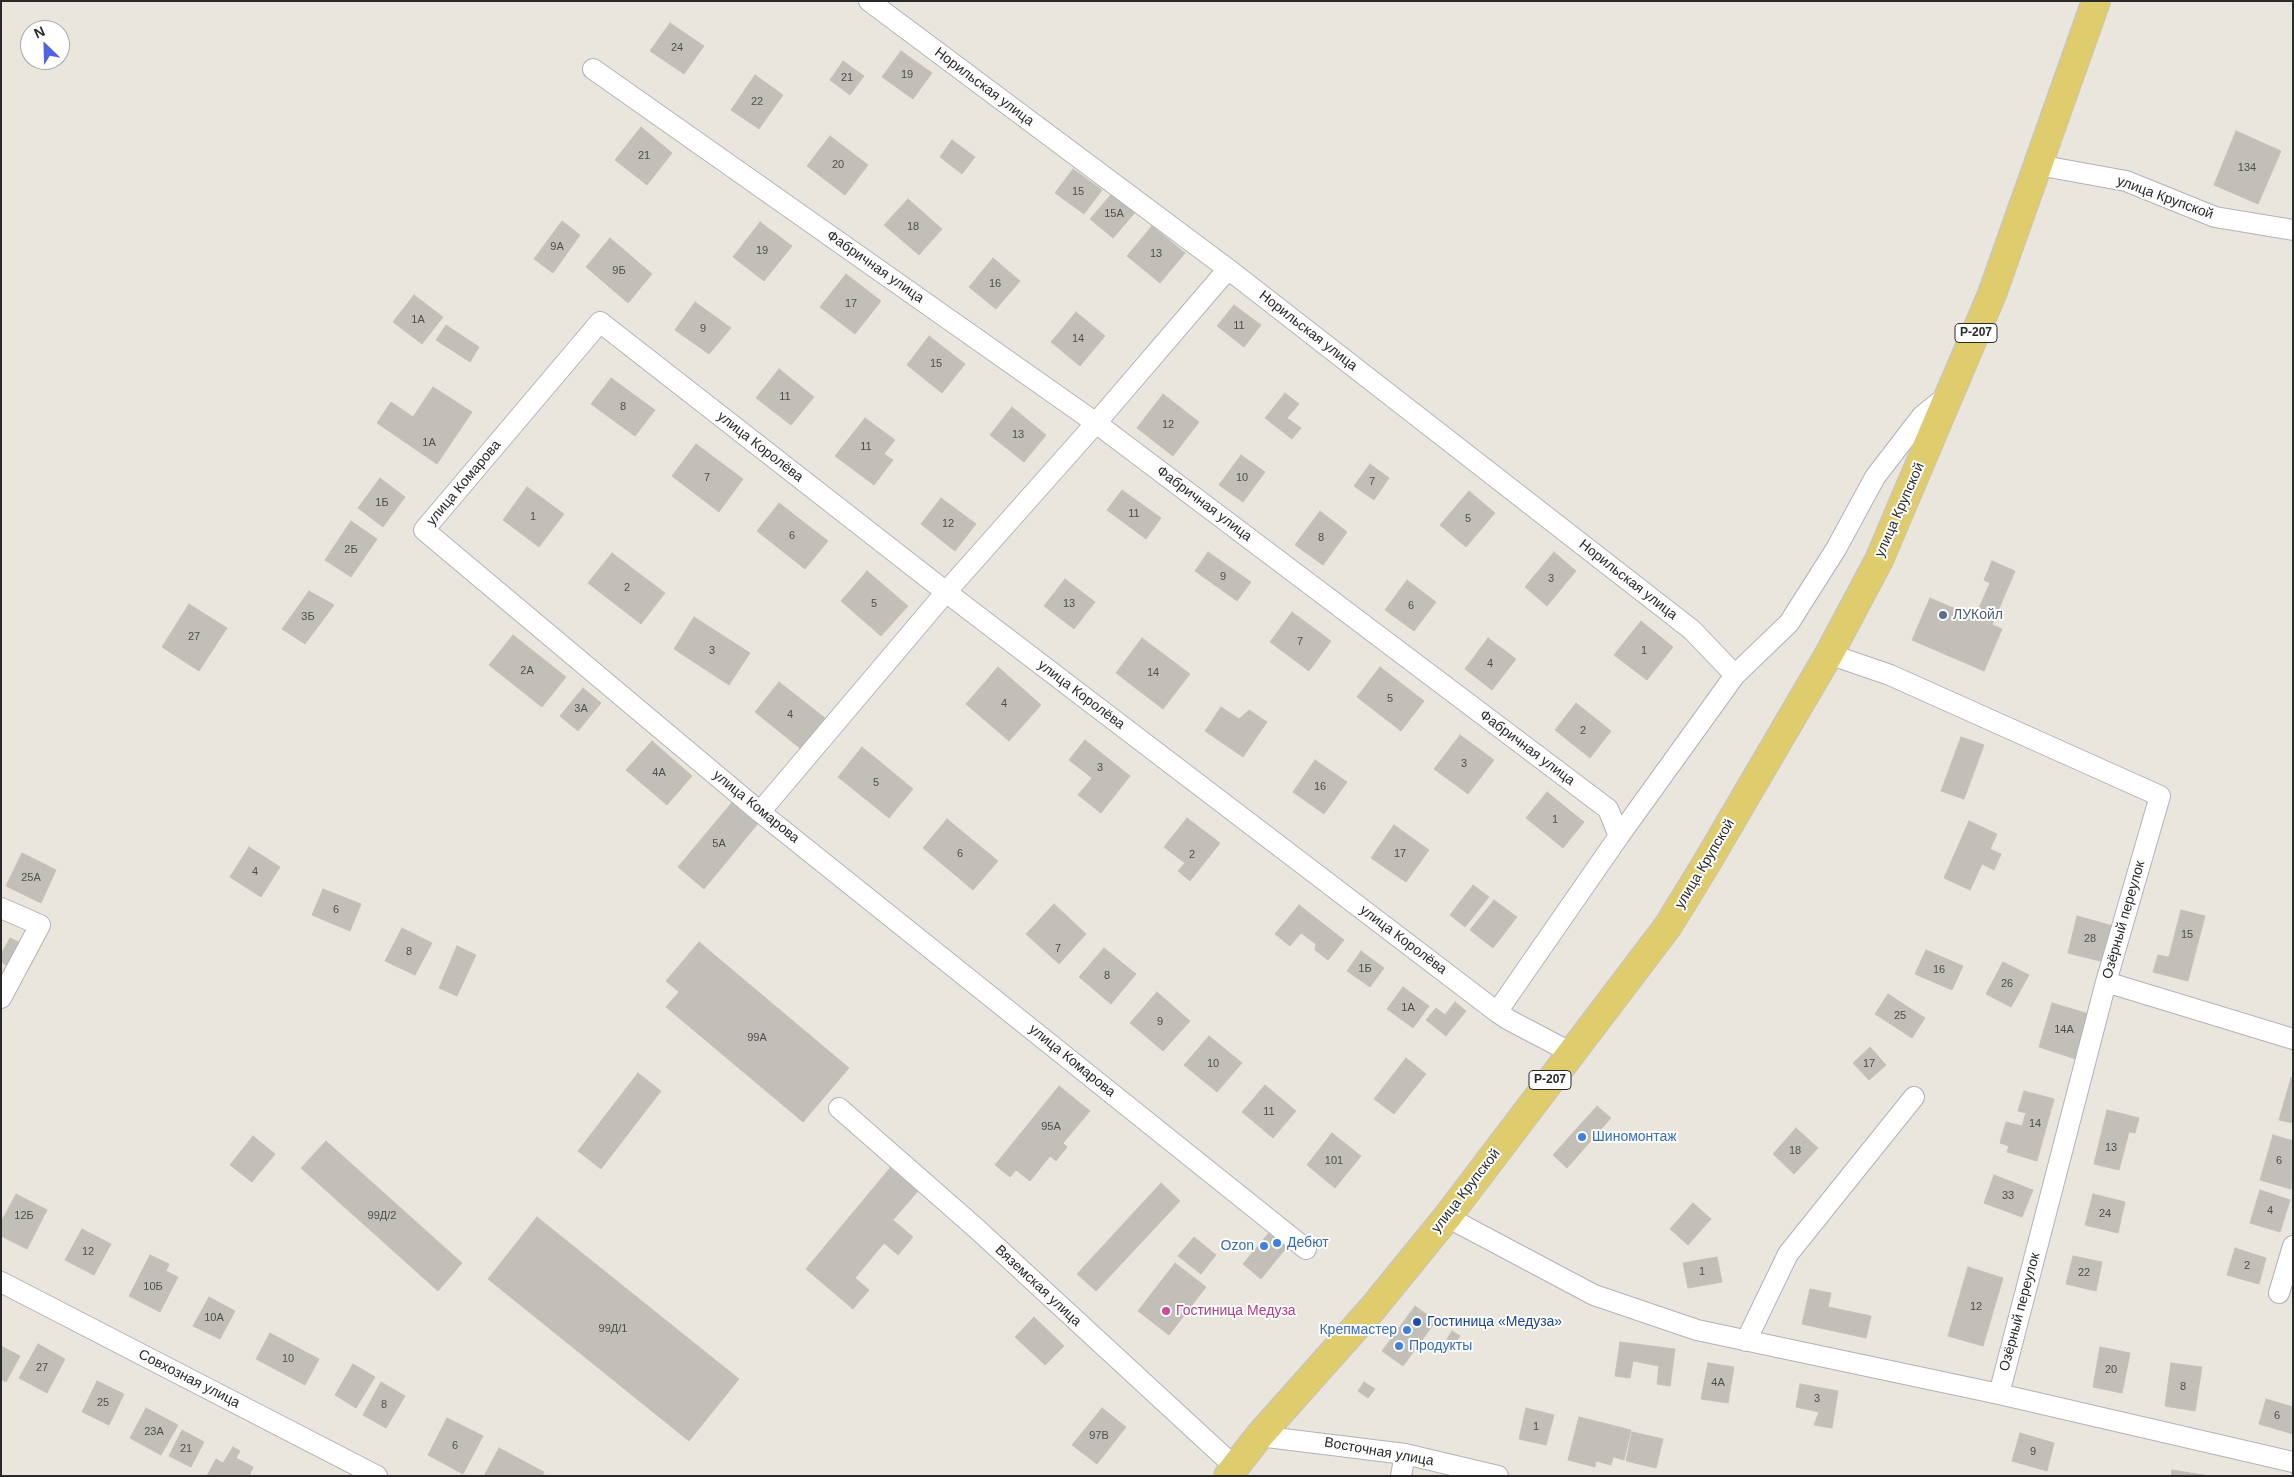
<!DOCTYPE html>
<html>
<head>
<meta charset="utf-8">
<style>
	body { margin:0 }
	#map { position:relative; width:2294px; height:1477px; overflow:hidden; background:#eae5dd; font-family:Helvetica,sans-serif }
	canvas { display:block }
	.frame { position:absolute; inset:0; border:2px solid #292929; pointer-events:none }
	.north { position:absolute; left:20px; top:20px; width:50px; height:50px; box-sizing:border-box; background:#fff; border:1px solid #a9a9a9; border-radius:50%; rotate:336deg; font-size:14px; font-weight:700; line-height:20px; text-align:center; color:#292929 }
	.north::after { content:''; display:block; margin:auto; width:18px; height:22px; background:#5161e3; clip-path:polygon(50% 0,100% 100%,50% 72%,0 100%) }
</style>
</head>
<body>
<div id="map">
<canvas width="2294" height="1477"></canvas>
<div class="frame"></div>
<div class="north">N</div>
</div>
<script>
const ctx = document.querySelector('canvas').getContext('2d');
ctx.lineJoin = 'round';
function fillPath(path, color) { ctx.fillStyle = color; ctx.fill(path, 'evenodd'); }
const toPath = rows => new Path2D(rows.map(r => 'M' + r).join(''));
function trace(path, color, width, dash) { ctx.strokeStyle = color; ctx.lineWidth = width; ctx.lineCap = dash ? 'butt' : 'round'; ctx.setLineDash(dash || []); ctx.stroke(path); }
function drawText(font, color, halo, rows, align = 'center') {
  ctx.font = font + ' Helvetica,sans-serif'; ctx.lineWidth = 4; ctx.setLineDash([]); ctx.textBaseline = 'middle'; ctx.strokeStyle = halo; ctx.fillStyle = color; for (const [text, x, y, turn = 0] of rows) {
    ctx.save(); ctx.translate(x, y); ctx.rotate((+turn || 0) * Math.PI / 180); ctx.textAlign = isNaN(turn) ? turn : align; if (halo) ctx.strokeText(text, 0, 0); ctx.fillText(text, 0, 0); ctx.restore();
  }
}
const building = toPath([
	[670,23,704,46,684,74,650,51,670,23],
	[901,51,932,73,913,99,882,77,901,51],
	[843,61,864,76,850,95,830,80,843,61],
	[755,75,783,95,759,129,731,110,755,75],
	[641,127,672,153,647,185,615,160,641,127],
	[2236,131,2281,151,2258,204,2214,185,2236,131],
	[830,136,868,165,845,195,807,166,830,136],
	[952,140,975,157,962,174,940,157,952,140],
	[1073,169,1102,190,1084,214,1055,193,1073,169],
	[1115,190,1138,209,1113,238,1090,219,1115,190],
	[908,199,942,229,919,255,884,225,908,199],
	[562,221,580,235,553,273,534,259,562,221],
	[760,222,792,246,764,281,733,257,760,222],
	[1152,226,1185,253,1160,283,1127,256,1152,226],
	[610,238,652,274,628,303,586,267,610,238],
	[993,258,1020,281,996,309,969,287,993,258],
	[846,274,881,301,855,334,820,307,846,274],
	[414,295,443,317,422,344,393,322,414,295],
	[695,302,731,328,709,354,675,330,695,302],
	[1234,305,1261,325,1244,347,1217,326,1234,305],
	[1076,312,1105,336,1080,366,1051,342,1076,312],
	[446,325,479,347,470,362,436,340,446,325],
	[929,336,965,364,942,393,907,365,929,336],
	[779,369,814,397,791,425,756,398,779,369],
	[611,378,655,410,635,436,591,404,611,378],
	[433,387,472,412,437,464,377,423,391,402,413,417,433,387],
	[1285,393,1299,404,1287,418,1301,428,1292,439,1265,418,1285,393],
	[1163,394,1199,422,1173,456,1137,428,1163,394],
	[1012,407,1046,435,1024,462,990,435,1012,407],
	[865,418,895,440,884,454,893,460,874,485,835,456,865,418],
	[696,444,743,479,719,512,672,476,696,444],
	[1241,455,1265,472,1243,502,1219,485,1241,455],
	[1370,464,1389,478,1374,500,1354,486,1370,464],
	[380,478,405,497,383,527,358,508,380,478],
	[527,487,564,514,539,547,503,520,527,487],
	[1122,490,1161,518,1146,539,1107,510,1122,490],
	[1469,491,1495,513,1466,547,1440,525,1469,491],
	[941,498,976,524,955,551,921,524,941,498],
	[779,503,828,541,805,569,757,531,779,503],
	[1320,511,1347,532,1323,565,1295,545,1320,511],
	[351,521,377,539,351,577,325,560,351,521],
	[1208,552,1251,582,1237,601,1195,571,1208,552],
	[1554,552,1576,571,1547,606,1525,587,1554,552],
	[612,553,665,593,641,624,588,583,612,553],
	[1992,561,2015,571,1992,625,1975,617,1990,583,1984,580,1992,561],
	[867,571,908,606,881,636,841,601,867,571],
	[1065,579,1095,602,1074,629,1044,606,1065,579],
	[1407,580,1436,602,1414,631,1385,610,1407,580],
	[309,591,334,605,305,644,282,629,309,591],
	[1930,598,2002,629,1984,671,1912,640,1930,598],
	[189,604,227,628,199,671,162,647,189,604],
	[1292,612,1331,641,1309,671,1270,642,1292,612],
	[694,617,750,653,729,685,674,649,694,617],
	[1641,621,1673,647,1647,680,1614,655,1641,621],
	[513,635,566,677,542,707,489,665,513,635],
	[1142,638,1190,674,1163,709,1116,673,1142,638],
	[1488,638,1516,659,1492,690,1465,669,1488,638],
	[998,667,1041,705,1009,741,966,704,998,667],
	[1380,667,1424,701,1401,731,1357,697,1380,667],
	[779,682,825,718,801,749,755,712,779,682],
	[583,688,601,703,578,731,560,716,583,688],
	[1576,703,1611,731,1590,758,1555,730,1576,703],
	[1221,707,1239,719,1249,710,1267,722,1243,757,1205,731,1221,707],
	[1460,735,1494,760,1468,794,1434,769,1460,735],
	[1961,737,1984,745,1964,799,1941,791,1961,737],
	[1085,740,1130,776,1101,813,1078,795,1092,778,1069,760,1085,740],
	[652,741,692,776,667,805,626,770,652,741],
	[862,747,913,789,889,818,838,777,862,747],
	[1315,760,1347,782,1324,814,1293,792,1315,760],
	[1547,792,1584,822,1563,848,1526,818,1547,792],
	[734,800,760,821,704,889,678,867,734,800],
	[1187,818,1220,843,1190,881,1178,871,1185,863,1164,847,1187,818],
	[947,819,998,861,973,890,923,848,947,819],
	[1969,821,1997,834,1990,849,2001,854,1994,870,1982,864,1970,890,1944,878,1969,821],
	[1394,825,1429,850,1406,882,1371,858,1394,825],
	[249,847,280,867,261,897,230,877,249,847],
	[22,853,56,870,41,903,6,886,22,853],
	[1473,885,1489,897,1465,927,1450,915,1473,885],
	[323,889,361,904,350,931,312,915,323,889],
	[1494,900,1517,917,1493,948,1470,930,1494,900],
	[1054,904,1086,934,1059,964,1026,934,1054,904],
	[1299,905,1344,940,1328,960,1315,950,1316,944,1301,933,1290,946,1275,934,1299,905],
	[2181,910,2205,916,2188,981,2153,972,2158,955,2169,957,2181,910],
	[2077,916,2113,926,2104,962,2068,953,2077,916],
	[402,928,432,943,415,975,385,961,402,928],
	[10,938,25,945,12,968,1,962,1,954,10,938],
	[699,942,849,1068,803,1122,666,1007,679,992,666,981,699,942],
	[457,946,476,955,457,996,439,988,457,946],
	[1104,948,1136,974,1111,1004,1079,977,1104,948],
	[1926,950,1963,966,1952,990,1915,974,1926,950],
	[1361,951,1384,968,1370,987,1347,971,1361,951],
	[2003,962,2029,975,2011,1007,1986,994,2003,962],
	[1403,987,1429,1006,1413,1028,1387,1009,1403,987],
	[1157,992,1190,1021,1163,1051,1130,1023,1157,992],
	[1888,994,1925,1018,1912,1038,1875,1014,1888,994],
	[1455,1002,1466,1011,1446,1036,1426,1020,1436,1008,1445,1015,1455,1002],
	[2052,1003,2089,1014,2076,1059,2039,1047,2052,1003],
	[1209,1036,1242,1063,1217,1092,1184,1065,1209,1036],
	[1870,1047,1886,1065,1869,1080,1853,1063,1870,1047],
	[1406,1058,1426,1074,1394,1114,1374,1099,1406,1058],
	[638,1073,661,1091,601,1169,578,1151,638,1073],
	[2291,1078,2293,1078,2293,1123,2279,1120,2291,1078],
	[1265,1085,1296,1111,1273,1138,1242,1112,1265,1085],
	[1059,1086,1090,1111,1063,1143,1067,1147,1056,1161,1050,1156,1030,1181,1016,1170,1010,1177,995,1165,1059,1086],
	[2024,1091,2054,1099,2037,1161,2007,1152,2009,1146,2000,1143,2006,1122,2022,1126,2026,1113,2018,1111,2024,1091],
	[1597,1106,1611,1118,1567,1168,1553,1155,1597,1106],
	[2107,1110,2139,1118,2135,1133,2129,1132,2119,1170,2094,1164,2107,1110],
	[1796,1128,1818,1148,1794,1174,1773,1154,1796,1128],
	[1332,1133,1361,1156,1335,1188,1307,1165,1332,1133],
	[2273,1135,2293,1141,2291,1189,2260,1180,2273,1135],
	[253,1136,275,1154,252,1182,230,1165,253,1136],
	[326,1141,462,1263,438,1291,301,1168,326,1141],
	[890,1168,918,1191,893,1220,913,1237,898,1255,884,1243,855,1278,869,1290,853,1309,806,1269,890,1168],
	[1994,1175,2033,1190,2022,1217,1984,1203,1994,1175],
	[1161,1183,1180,1201,1096,1291,1077,1274,1161,1183],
	[2260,1190,2290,1200,2280,1232,2250,1223,2260,1190],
	[16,1194,47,1210,27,1249,1,1236,1,1222,16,1194],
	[2093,1194,2125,1202,2118,1233,2085,1225,2093,1194],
	[1693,1203,1711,1219,1688,1245,1670,1229,1693,1203],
	[537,1217,739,1379,689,1441,488,1279,537,1217],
	[82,1229,111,1244,94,1275,65,1260,82,1229],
	[1272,1229,1290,1243,1261,1279,1243,1264,1272,1229],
	[1194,1237,1216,1255,1201,1274,1178,1256,1194,1237],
	[2235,1248,2266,1258,2259,1284,2227,1275,2235,1248],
	[150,1255,169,1264,166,1271,178,1277,160,1312,129,1296,150,1255],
	[2073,1256,2102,1262,2096,1291,2066,1284,2073,1256],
	[1717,1257,1722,1282,1688,1288,1683,1263,1717,1257],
	[1175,1263,1206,1287,1169,1335,1138,1311,1175,1263],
	[1968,1267,2003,1278,1983,1346,1948,1336,1968,1267],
	[1810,1289,1831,1293,1828,1307,1871,1316,1866,1338,1802,1324,1810,1289],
	[209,1297,235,1311,220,1339,193,1326,209,1297],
	[1415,1306,1436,1321,1403,1366,1382,1351,1415,1306],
	[1034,1317,1064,1346,1045,1365,1015,1337,1034,1317],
	[1452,1331,1460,1336,1454,1344,1447,1339,1452,1331],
	[270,1333,319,1359,305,1385,256,1359,270,1333],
	[1620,1342,1675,1349,1670,1386,1657,1384,1659,1366,1633,1361,1630,1378,1615,1376,1620,1342],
	[38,1344,65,1359,47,1393,19,1378,38,1344],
	[1,1346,20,1356,6,1382,1,1379,1,1346],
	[2100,1347,2130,1353,2122,1393,2093,1387,2100,1347],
	[1708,1363,1734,1367,1728,1403,1701,1399,1708,1363],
	[2171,1363,2202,1367,2195,1411,2165,1406,2171,1363],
	[353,1364,375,1377,356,1408,335,1395,353,1364],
	[97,1381,124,1394,109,1425,82,1412,97,1381],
	[381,1382,405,1396,386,1428,363,1415,381,1382],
	[1364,1382,1375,1389,1368,1398,1358,1391,1364,1382],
	[1800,1384,1838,1391,1832,1428,1814,1425,1819,1412,1796,1407,1800,1384],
	[2266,1399,2293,1407,2293,1434,2259,1424,2266,1399],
	[146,1408,178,1425,161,1455,130,1438,146,1408],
	[1102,1408,1126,1427,1097,1464,1072,1445,1102,1408],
	[1526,1408,1554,1415,1546,1445,1519,1439,1526,1408],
	[1579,1417,1631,1430,1624,1460,1613,1457,1611,1465,1596,1461,1595,1467,1568,1460,1579,1417],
	[447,1418,483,1436,463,1474,428,1455,447,1418],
	[182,1430,204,1442,191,1467,169,1456,182,1430],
	[1632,1432,1663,1439,1656,1468,1626,1461,1632,1432],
	[2020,1433,2054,1443,2047,1471,2012,1461,2020,1433],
	[233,1447,240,1451,236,1458,253,1467,249,1476,207,1476,216,1459,223,1463,233,1447],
	[499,1448,544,1472,542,1476,484,1476,499,1448],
	[2172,1470,2209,1476,2171,1476,2172,1470]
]);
const street = toPath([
	[869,1,1228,269,1692,630,1735,675],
	[593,69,1096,423,1608,809,1619,836,1497,1012],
	[2038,165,2126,181,2215,217,2293,230],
	[1829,654,1890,675,2160,796,2106,982,1999,1394],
	[760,812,946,592,1096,423,1228,269],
	[1619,836,1735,675,1789,623,1836,549,1875,477,1922,416,1948,395],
	[1,908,40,925,1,998],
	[2106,982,2293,1039],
	[839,1108,977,1229,1235,1467],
	[1447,1217,1594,1295,1697,1330,1999,1394,2293,1462],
	[1306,1249,760,812,424,530,600,322,946,592,1497,1012,1509,1020,1572,1053],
	[1,1282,377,1476],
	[2279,1293,2293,1246],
	[1746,1341,1788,1254,1914,1097],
	[1259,1436,1405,1454,1498,1476],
	[1401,1476,1405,1454]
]);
const primary = toPath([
	[1228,1476,1259,1436,1373,1308,1447,1217,1668,926,1706,864,1829,654,1879,560,1992,294,2096,1]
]);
const markers = [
	[1943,615,5,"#5c6f8a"],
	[1582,1137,5,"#3f7fe0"],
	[1277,1243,5,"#3f7fe0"],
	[1264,1246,5,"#3f7fe0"],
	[1166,1311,5,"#d1479c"],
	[1417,1322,5,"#1a4fb4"],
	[1407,1330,5,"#3f7fe0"],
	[1399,1346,5,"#3f7fe0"]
];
const numberNames = [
	["24",677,48],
	["19",907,75],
	["21",847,78],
	["22",757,102],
	["21",644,156],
	["20",838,165],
	["134",2247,168],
	["15",1078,192],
	["15А",1114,214],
	["18",913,227],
	["9А",557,247],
	["19",762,251],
	["13",1156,254],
	["9Б",619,271],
	["16",995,284],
	["17",851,304],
	["1А",418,320],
	["11",1239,326],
	["9",703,329],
	["14",1078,339],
	["15",936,364],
	["11",785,397],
	["8",623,407],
	["12",1168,425],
	["13",1018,435],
	["1А",429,443],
	["11",866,447],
	["7",707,478],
	["10",1242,478],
	["7",1372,482],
	["1Б",382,503],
	["11",1134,514],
	["1",533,517],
	["5",1468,519],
	["12",948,524],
	["6",792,536],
	["8",1321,538],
	["2Б",351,550],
	["9",1223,577],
	["3",1551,579],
	["2",627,588],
	["5",874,604],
	["13",1069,604],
	["6",1411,606],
	["3Б",308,617],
	["27",194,637],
	["7",1300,642],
	["3",712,651],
	["1",1644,651],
	["4",1490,664],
	["2А",527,671],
	["14",1153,673],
	["5",1390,699],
	["4",1004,704],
	["3А",581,709],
	["4",790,715],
	["2",1583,731],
	["3",1464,764],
	["3",1100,768],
	["4А",659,773],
	["5",876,783],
	["16",1320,787],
	["1",1555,820],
	["5А",719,844],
	["6",960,854],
	["17",1400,854],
	["2",1192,855],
	["4",255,872],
	["25А",31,878],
	["6",336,910],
	["15",2187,935],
	["28",2090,939],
	["7",1058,949],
	["8",409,952],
	["1Б",1365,969],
	["16",1939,970],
	["8",1107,976],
	["26",2007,984],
	["1А",1408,1008],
	["25",1900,1016],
	["9",1160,1022],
	["14А",2064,1030],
	["99А",757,1038],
	["10",1213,1064],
	["17",1869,1064],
	["11",1269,1112],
	["14",2035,1124],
	["95А",1051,1127],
	["13",2111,1148],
	["18",1795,1151],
	["101",1334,1161],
	["6",2279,1161],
	["33",2008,1196],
	["4",2270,1211],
	["24",2105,1214],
	["12Б",24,1216],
	["99Д/2",382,1216],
	["12",88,1252],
	["2",2247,1266],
	["1",1702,1272],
	["22",2084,1273],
	["10Б",153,1287],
	["12",1976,1307],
	["10А",214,1318],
	["99Д/1",613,1329],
	["10",288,1359],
	["27",42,1368],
	["20",2111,1370],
	["4А",1718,1383],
	["8",2183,1387],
	["3",1817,1399],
	["25",103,1403],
	["8",384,1405],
	["6",2277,1416],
	["1",1536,1427],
	["23А",154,1432],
	["97В",1099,1436],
	["6",455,1446],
	["21",186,1449],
	["9",2033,1452]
];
const shields = [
	[1976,333,42],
	[1550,1080,42]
];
const shieldNames = [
	["Р-207",1976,333],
	["Р-207",1550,1080]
];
const streetNames = [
	["Норильская улица",984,87,37],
	["улица Крупской",2165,198,20],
	["Фабричная улица",875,267,35],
	["Норильская улица",1308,331,38],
	["улица Королёва",760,447,38],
	["улица Комарова",464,483,-50],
	["Фабричная улица",1204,504,37],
	["улица Крупской",1900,510,-66],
	["Норильская улица",1628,580,38],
	["улица Королёва",1081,695,37],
	["Фабричная улица",1527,748,37],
	["улица Комарова",756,807,39],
	["улица Крупской",1705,864,-59],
	["Озёрный переулок",2124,920,-74],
	["улица Королёва",1403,940,37],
	["улица Комарова",1072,1061,39],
	["улица Крупской",1466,1191,-52],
	["Вяземская улица",1038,1286,43],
	["Озёрный переулок",2020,1312,-75],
	["Совхозная улица",189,1379,27],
	["Восточная улица",1379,1452,10]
];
const serviceNames = [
	["ЛУКойл",1953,615]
];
const shopNames = [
	["Шиномонтаж",1592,1137],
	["Дебют",1287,1243],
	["Ozon",1254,1246,"right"],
	["Крепмастер",1397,1330,"right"],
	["Продукты",1409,1346]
];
const hotelNames = [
	["Гостиница Медуза",1176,1311]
];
const transitNames = [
	["Гостиница «Медуза»",1427,1322]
];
fillPath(building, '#c2bfb9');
trace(building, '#c5c1b7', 1);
trace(street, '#b1b2bb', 22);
trace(primary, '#c3c3c3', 30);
trace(street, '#fff', 20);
trace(primary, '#dfcd6d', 28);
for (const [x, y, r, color] of markers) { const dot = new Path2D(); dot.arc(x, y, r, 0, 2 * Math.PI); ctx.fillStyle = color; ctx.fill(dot); trace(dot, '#fff', 2); }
drawText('11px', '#4f4e4d', null, numberNames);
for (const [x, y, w] of shields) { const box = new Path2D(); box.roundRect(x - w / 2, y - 9.5, w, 19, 4); ctx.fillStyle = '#fff'; ctx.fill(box); trace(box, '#292929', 1); }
drawText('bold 12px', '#292929', null, shieldNames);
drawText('14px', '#292929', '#fff', streetNames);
drawText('14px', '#4e5e75', '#fff', serviceNames, 'left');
drawText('14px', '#366cbe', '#fff', shopNames, 'left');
drawText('14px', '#b23c85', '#fff', hotelNames, 'left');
drawText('14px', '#164399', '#fff', transitNames, 'left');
</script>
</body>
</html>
